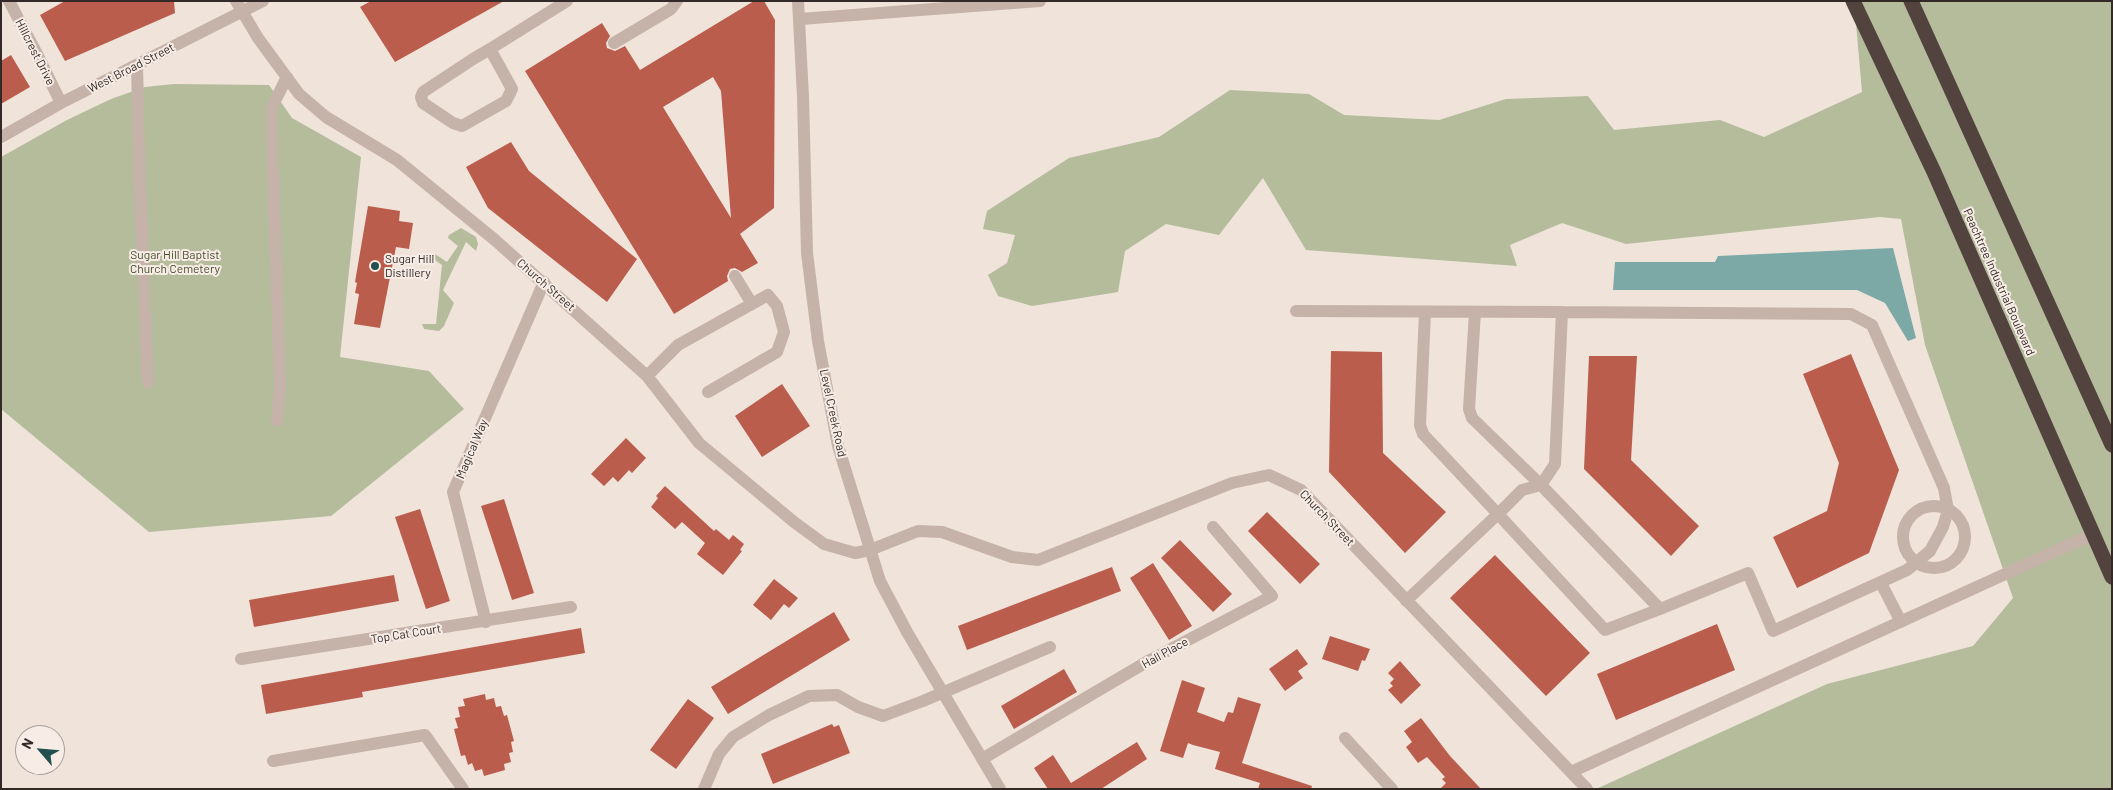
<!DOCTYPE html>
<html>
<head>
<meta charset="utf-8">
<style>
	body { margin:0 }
	#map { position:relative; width:2113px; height:790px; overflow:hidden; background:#efe3da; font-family:Barlow,sans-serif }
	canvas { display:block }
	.frame { position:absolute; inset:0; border:2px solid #332a27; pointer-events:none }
	.north { position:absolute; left:15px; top:725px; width:50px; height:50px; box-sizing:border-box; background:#f7ede6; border:1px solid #a99f9a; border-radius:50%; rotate:297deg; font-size:14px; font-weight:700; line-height:20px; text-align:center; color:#332a27 }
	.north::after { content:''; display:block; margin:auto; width:18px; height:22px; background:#21504e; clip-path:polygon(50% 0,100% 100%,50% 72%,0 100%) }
</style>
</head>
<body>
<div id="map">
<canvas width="2113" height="790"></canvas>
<div class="frame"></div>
<div class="north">N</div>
</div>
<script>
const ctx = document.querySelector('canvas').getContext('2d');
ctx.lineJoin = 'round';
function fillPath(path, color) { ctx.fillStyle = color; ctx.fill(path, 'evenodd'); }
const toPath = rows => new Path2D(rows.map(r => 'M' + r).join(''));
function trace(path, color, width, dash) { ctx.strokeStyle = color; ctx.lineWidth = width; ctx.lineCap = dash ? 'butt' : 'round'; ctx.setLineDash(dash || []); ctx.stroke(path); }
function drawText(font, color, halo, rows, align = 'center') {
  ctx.font = font + ' Barlow,sans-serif'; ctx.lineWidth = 4; ctx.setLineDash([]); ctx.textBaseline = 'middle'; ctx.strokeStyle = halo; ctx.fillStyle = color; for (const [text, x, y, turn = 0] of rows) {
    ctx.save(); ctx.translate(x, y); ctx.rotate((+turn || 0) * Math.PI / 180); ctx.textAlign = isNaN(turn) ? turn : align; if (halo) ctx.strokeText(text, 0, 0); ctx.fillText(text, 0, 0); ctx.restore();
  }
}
const green = toPath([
	[1854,1,2112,1,2112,789,1596,789,1827,684,1973,646,2013,598,1925,345,1901,219,1880,217,1626,244,1562,223,1510,245,1517,266,1306,250,1263,178,1219,235,1166,224,1125,251,1118,292,1032,306,998,296,988,275,1007,263,1015,235,983,229,987,211,1069,158,1159,137,1230,90,1309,94,1344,115,1439,120,1506,99,1588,96,1614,130,1720,120,1764,137,1862,92],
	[174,84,269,85,292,118,361,157,340,357,429,371,464,409,331,516,149,532,1,409,1,157,67,120,111,99,145,87],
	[461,228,476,237,478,244,476,251,466,242,443,290,454,303,444,326,439,331,424,329,422,324,436,324,442,265,432,258,435,254,447,262,458,246,448,238,449,235]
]);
const water = toPath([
	[1893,248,1916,338,1908,341,1885,303,1857,290,1613,290,1615,262,1715,262,1718,256]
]);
const building = toPath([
	[65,1,174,1,175,13,65,61,40,15],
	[371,1,504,1,395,62,360,7],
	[754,1,764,1,775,20,774,208,740,234,758,263,742,272,735,268,730,269,727,276,728,281,674,314,525,71,602,23,610,36,606,43,607,48,615,51,625,46,640,70],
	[713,77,721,91,731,218,663,107],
	[11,55,30,87,1,104,1,61],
	[511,142,529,171,637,259,607,302,488,208,466,167],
	[368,206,400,211,399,221,413,223,409,249,396,247,380,328,354,324,359,294,355,293,357,283,355,282],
	[1331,351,1382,352,1383,453,1446,512,1405,553,1329,472],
	[1851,354,1899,470,1869,553,1797,588,1773,537,1827,511,1839,463,1803,374],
	[1589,356,1637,356,1631,460,1699,526,1671,556,1584,469],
	[782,384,810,426,762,457,735,416],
	[626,438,646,458,632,473,629,470,618,482,613,477,604,486,591,474],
	[665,486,714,531,716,529,729,540,733,535,744,544,740,550,742,551,723,575,697,554,705,543,682,522,675,529,651,507,658,498,656,496],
	[504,499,534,593,512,600,481,506],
	[420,509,450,601,426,609,395,517],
	[1267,512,1320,564,1300,584,1248,531],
	[1180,540,1232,594,1213,612,1161,558],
	[1495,555,1590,653,1546,696,1450,598],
	[1153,563,1192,626,1169,640,1130,578],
	[1112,567,1121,591,967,650,958,626],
	[394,575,399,601,254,627,249,600],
	[774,579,798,598,789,608,784,604,771,620,753,605],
	[834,612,850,640,728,714,711,687],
	[1717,624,1735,670,1616,720,1597,674],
	[581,628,585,653,362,692,363,697,266,714,261,685],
	[1330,636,1370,649,1365,661,1362,660,1358,671,1322,659],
	[1297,649,1308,664,1298,671,1303,678,1285,691,1269,669],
	[1400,661,1421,685,1401,704,1388,690,1393,686,1390,683,1394,679,1388,673],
	[1064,669,1077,692,1014,729,1001,706],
	[1182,680,1205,688,1197,712,1224,722,1228,712,1233,713,1238,697,1261,704,1242,763,1312,786,1311,789,1258,789,1260,783,1215,769,1220,752,1193,745,1188,743,1183,758,1160,751],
	[485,694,486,700,494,698,496,707,501,706,504,716,507,715,514,741,511,742,513,752,509,753,511,762,504,764,505,770,484,776,482,769,475,771,472,763,468,765,465,755,461,756,454,729,458,728,455,718,460,717,458,707,465,706,463,699],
	[688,699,714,718,676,769,650,750],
	[1421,718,1450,756,1481,789,1440,789,1446,783,1442,779,1445,777,1427,757,1418,763,1406,747,1412,742,1404,731],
	[832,724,834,727,839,725,850,753,773,784,761,754],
	[1137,742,1147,759,1101,789,1048,789,1034,768,1053,755,1071,783]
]);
const minor = toPath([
	[9,1,36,52,61,103],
	[236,1,258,38,299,94,326,117,397,160,495,240,647,376,699,443,794,522,824,544,855,553,870,550,918,531,942,532,1012,557,1038,560,1232,483,1269,475,1301,490,1587,789],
	[798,1,803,97,807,253,818,341,838,446,880,581,907,632,1000,789],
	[800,19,1040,1],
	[614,43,671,9,677,1],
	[490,49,512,89,506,101,462,126,453,123,423,103,421,97,423,92,473,59,490,49,567,1],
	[137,65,140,191,148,382],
	[1,137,61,103,263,1],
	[735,276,752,304],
	[1296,311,1562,312,1851,314,1872,325,1944,488,1948,510,1943,527,1930,551,1907,570,1773,631,1748,573,1660,609,1541,485,1555,464,1562,312],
	[1475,312,1469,409,1472,418,1541,485,1522,490,1498,514,1605,630,1660,609],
	[647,376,678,345,768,295,777,306,784,332,777,352,708,392],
	[277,421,280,386,271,109,287,77],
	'1903 537a31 31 0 1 1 62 0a31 31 0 1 1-62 0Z',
	[1881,583,1901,622],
	[1406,601,1498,514,1423,434,1420,425,1425,312],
	[486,622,453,492,544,282],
	[241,659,571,607],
	[1345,738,1392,789],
	[982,759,1150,660,1272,596,1213,527],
	[273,761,425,735,463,789],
	[1571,772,2093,534],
	[704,789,719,754,733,737,769,715,809,696,837,695,858,707,883,716,923,701,1050,647]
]);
const highway = toPath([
	[1853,1,1934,172,2112,577],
	[1911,1,2112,445]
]);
const markers = [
	[375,266,5,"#21504e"]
];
const streetNames = [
	["Hillcrest Drive",35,52,63],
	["West Broad Street",131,68,-27],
	["Peachtree Industrial Boulevard",1999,282,66],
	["Church Street",546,285,41],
	["Level Creek Road",833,413,78],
	["Magical Way",472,449,-67],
	["Church Street",1327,518,46],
	["Top Cat Court",406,634,-9],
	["Hall Place",1165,653,-29]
];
const parkNames = [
	["Sugar Hill Baptist",175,255],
	["Church Cemetery",175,269]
];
const poiNames = [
	["Sugar Hill",385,259],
	["Distillery",385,273]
];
fillPath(green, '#b4bc9c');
fillPath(water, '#7ca9a6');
fillPath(building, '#ba5d4d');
trace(minor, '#c5b2a8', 12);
trace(highway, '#53433f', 15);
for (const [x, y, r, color] of markers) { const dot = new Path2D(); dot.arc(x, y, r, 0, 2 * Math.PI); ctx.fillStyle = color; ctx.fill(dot); trace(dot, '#f7ede6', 2); }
drawText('12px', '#332a27', '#f7ede6', streetNames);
drawText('12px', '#464e2d', '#f7ede6', parkNames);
drawText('12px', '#332a27', '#f7ede6', poiNames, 'left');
</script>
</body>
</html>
